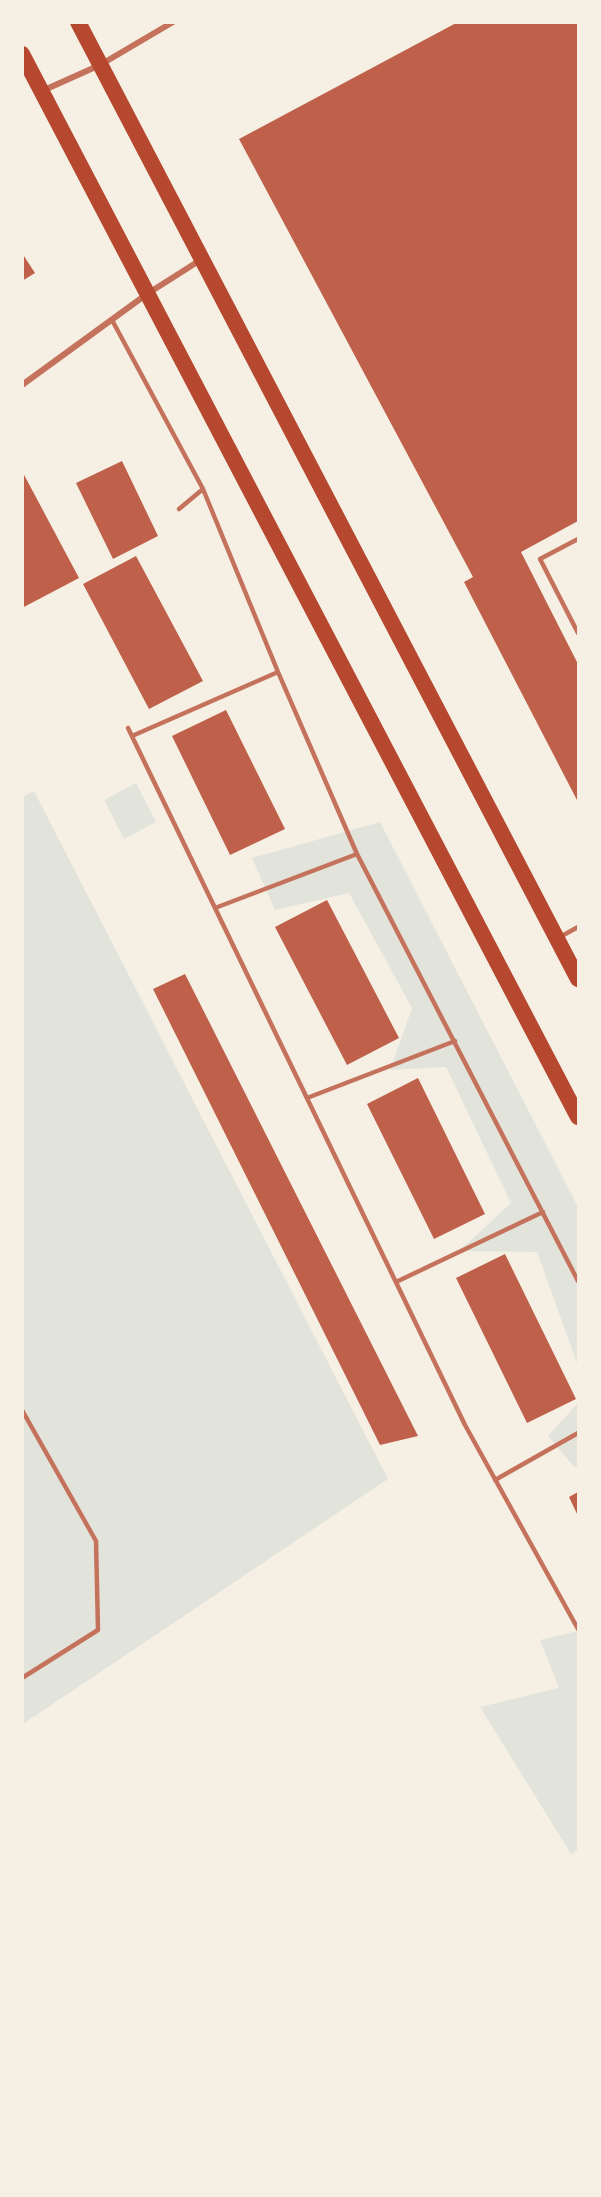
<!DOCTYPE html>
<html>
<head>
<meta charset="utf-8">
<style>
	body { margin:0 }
	#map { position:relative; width:601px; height:2197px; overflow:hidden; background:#f6efe4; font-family:Mulish,sans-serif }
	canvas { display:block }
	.frame { position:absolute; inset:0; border:24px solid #f6efe4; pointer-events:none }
</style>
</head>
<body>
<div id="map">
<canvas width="601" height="2197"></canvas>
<div class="frame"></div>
</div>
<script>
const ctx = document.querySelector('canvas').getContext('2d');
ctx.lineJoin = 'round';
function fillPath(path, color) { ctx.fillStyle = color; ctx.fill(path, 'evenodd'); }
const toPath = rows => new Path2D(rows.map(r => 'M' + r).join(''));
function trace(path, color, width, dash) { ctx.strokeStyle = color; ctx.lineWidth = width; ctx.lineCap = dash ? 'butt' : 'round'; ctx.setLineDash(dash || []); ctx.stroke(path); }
const green = toPath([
	[136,783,156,822,124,839,104,800],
	[34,791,388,1479,23,1724,22,797],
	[380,822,578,1207,578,1366,537,1252,459,1251,511,1203,446,1067,390,1070,412,1008,349,893,275,910,252,858],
	[578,1403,578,1466,575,1468,548,1436],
	[578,1631,578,1850,571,1854,480,1707,559,1688,540,1640]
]);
const building = toPath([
	[458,22,578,22,578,521,521,552,578,664,578,802,464,582,473,577,239,139],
	[22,253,35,273,22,281],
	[122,461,158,536,113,559,76,483],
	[22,471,79,578,22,608],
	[136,556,203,681,149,709,83,584],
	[226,710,285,829,230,855,172,736],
	[327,900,399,1038,347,1065,275,927],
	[185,974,418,1436,380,1445,153,989],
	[418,1078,485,1214,434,1239,367,1104],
	[505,1254,576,1399,527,1423,456,1278],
	[578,1492,578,1516,569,1497]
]);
const service = toPath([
	[112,320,203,489,278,672,357,854,578,1281],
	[179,509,203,489],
	[578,539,540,559,578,633],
	[128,728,465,1425,578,1629],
	[132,736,278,672],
	[215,908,357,854],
	[560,937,578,927],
	[307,1098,455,1041],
	[396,1282,543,1212],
	[22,1410,96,1541,98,1630,22,1678],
	[495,1480,578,1433]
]);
const minor = toPath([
	[42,91,100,65,173,22],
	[22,385,147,294,202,259]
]);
const trunk = toPath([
	[78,22,578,979],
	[22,54,578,1117]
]);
fillPath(green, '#e2e4dc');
fillPath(building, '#bf614a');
trace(service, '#c5725c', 4.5);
trace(minor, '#c5725c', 6);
trace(trunk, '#b5482f', 16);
</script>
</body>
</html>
